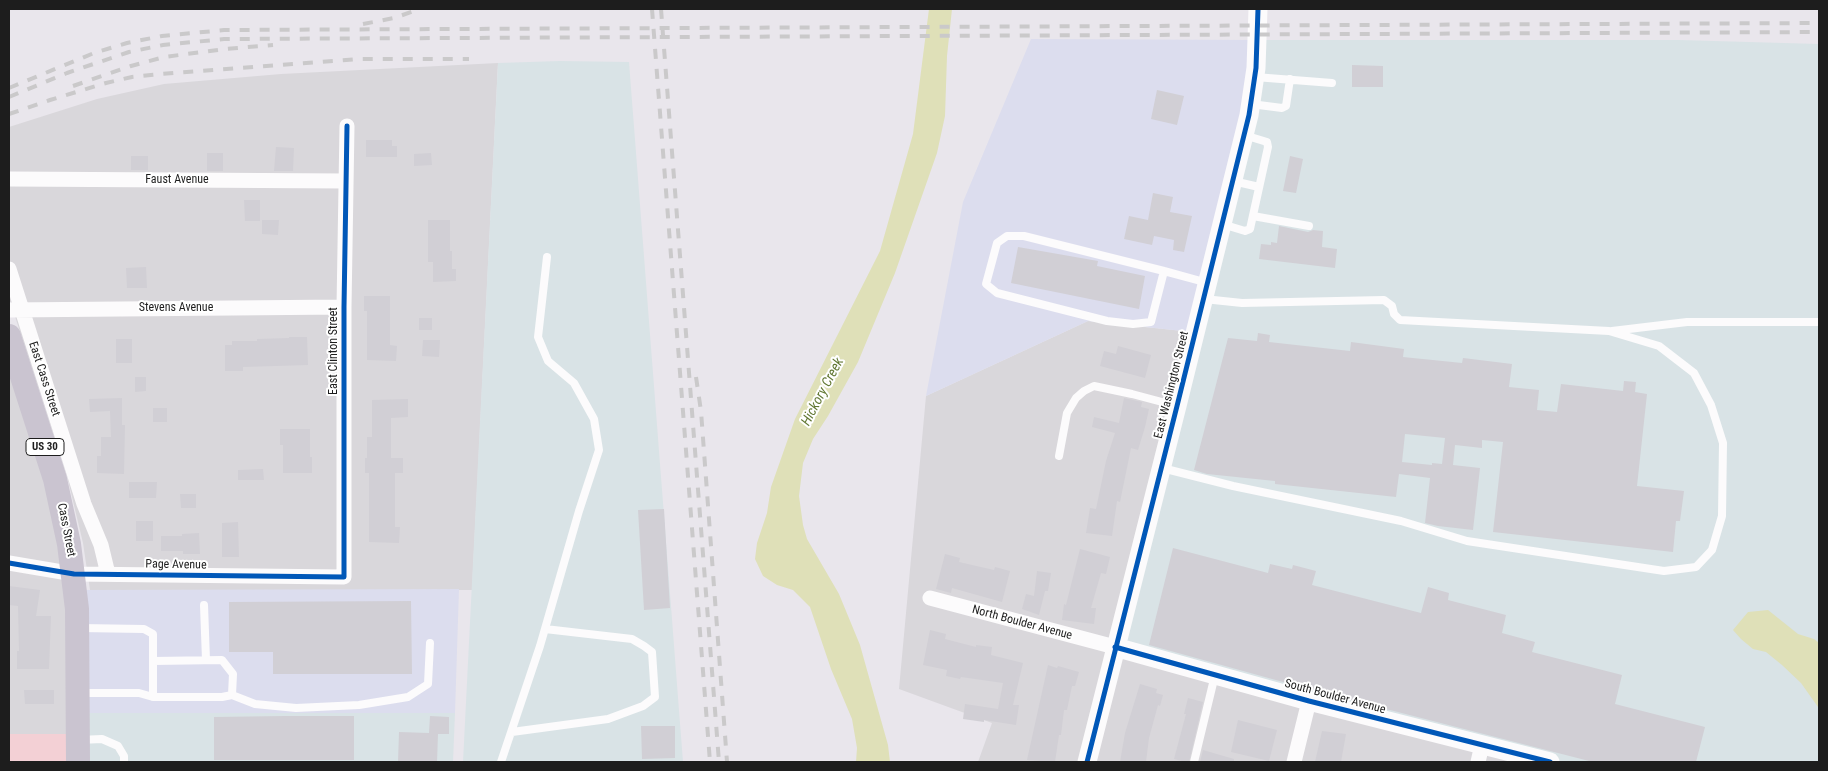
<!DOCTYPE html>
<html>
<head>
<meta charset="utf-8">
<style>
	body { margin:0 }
	#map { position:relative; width:1828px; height:771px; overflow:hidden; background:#e9e6ec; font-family:"Roboto Condensed",sans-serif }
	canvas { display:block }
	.frame { position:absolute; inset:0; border:10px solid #1d1d1d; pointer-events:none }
</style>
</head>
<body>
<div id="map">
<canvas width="1828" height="771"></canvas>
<div class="frame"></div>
</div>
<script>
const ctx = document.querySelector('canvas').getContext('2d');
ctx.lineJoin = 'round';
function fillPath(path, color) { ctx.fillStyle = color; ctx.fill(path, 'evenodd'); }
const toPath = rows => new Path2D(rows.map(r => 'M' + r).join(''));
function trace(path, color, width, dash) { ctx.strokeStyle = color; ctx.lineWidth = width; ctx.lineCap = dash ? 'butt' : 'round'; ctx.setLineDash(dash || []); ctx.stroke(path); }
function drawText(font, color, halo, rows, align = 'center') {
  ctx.font = font + ' "Roboto Condensed",sans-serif'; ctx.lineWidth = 4; ctx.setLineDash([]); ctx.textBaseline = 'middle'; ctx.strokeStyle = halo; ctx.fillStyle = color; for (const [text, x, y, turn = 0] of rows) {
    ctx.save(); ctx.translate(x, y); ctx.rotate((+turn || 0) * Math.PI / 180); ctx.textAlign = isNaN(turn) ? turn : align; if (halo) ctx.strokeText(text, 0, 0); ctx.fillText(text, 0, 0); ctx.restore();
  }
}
const residential = toPath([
	[498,63,472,590,90,590,83,543,67,476,9,298,9,127,97,99,164,84,281,74],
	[1088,321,1202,333,1552,762,978,762,992,723,899,689,926,396],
	[9,350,72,572,9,562],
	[9,564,73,575,76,734,9,734]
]);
const commercial = toPath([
	[1031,39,1253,40,1253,71,1192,332,1088,321,926,396,963,202],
	[459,589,455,713,81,713,78,590]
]);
const industrial = toPath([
	[1260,40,1679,40,1819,44,1819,762,1552,762,1122,642],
	[560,61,629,62,683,762,463,762,498,63],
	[81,713,455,713,453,762,81,762]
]);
const park = toPath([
	[9,734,76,734,76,762,9,762]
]);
const water = toPath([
	[929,9,952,9,947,56,945,116,937,153,895,273,858,362,828,416,813,439,803,463,799,496,803,525,807,539,839,594,860,645,888,745,890,762,856,762,857,748,852,719,831,669,810,607,793,590,777,585,763,576,755,559,757,543,767,513,771,487,795,419,880,251,913,134],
	[1768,610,1798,634,1814,639,1819,643,1819,711,1818,707,1801,683,1782,665,1766,652,1753,649,1741,639,1733,630,1748,612]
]);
const building = toPath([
	[1352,65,1383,66,1383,87,1352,87],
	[1157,90,1184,96,1177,125,1151,119],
	[366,140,392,140,392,146,397,146,397,157,366,157],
	[276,147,294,148,293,171,274,171],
	[207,153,223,153,223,171,207,171],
	[431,153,432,165,414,166,414,154],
	[131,156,148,156,148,170,131,170],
	[1290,156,1303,159,1296,193,1283,191],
	[1153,193,1173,197,1170,212,1192,216,1184,252,1173,250,1174,240,1154,236,1152,245,1124,239,1129,216,1148,220],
	[244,200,260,200,260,221,245,221],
	[262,220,279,220,278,235,262,234],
	[428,220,450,220,450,251,452,251,452,269,456,269,456,281,433,282,433,262,428,262],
	[1279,226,1308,232,1313,230,1323,231,1322,247,1337,249,1335,268,1259,259,1261,244,1271,245,1271,242,1277,243],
	[1018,247,1098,261,1097,266,1145,276,1139,309,1011,283],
	[146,267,147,288,127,288,126,268],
	[364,296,390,296,390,345,397,346,396,361,367,360,367,311,364,311],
	[419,318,432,318,432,330,419,330],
	[1258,333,1270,335,1269,342,1350,351,1351,342,1404,349,1403,357,1462,363,1463,358,1512,364,1509,387,1539,390,1537,410,1557,412,1561,384,1623,391,1624,381,1636,382,1635,392,1647,394,1637,486,1684,491,1680,521,1676,521,1673,552,1493,532,1503,442,1482,440,1482,448,1455,445,1453,465,1480,468,1473,530,1438,526,1425,523,1430,478,1399,474,1396,497,1275,484,1275,481,1207,474,1194,470,1228,338,1257,341],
	[1405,434,1445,438,1442,464,1432,463,1432,465,1402,462],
	[289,337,307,337,308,365,243,367,243,371,225,371,225,345,232,345,232,341,257,341,257,339,289,338],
	[116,339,132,339,132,363,116,363],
	[423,340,440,340,439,357,422,356],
	[1118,346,1151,355,1145,378,1100,366,1104,351,1116,354],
	[135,377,146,377,146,391,135,392],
	[122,398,122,425,125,425,124,474,97,473,97,456,101,456,101,437,111,437,110,411,90,412,89,399],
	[1124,398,1142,402,1141,407,1149,409,1145,427,1138,450,1131,448,1120,502,1117,501,1112,536,1086,533,1090,508,1096,509,1106,461,1115,433,1092,427,1094,417,1119,423],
	[408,399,408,417,391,418,391,458,403,458,403,473,395,473,395,527,400,527,399,543,369,542,369,473,365,473,365,458,367,458,367,437,372,437,372,400],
	[153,408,167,408,167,422,153,422],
	[280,429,310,429,310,457,312,457,312,473,283,473,283,445,280,445],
	[263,469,264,480,238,480,238,470],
	[129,482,157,482,156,498,129,498],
	[180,494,196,494,196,508,181,508],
	[664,509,670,608,644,610,638,510],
	[136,521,153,521,153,541,136,541],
	[238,522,239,557,222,557,222,523],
	[199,533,200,554,183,554,183,551,161,551,161,536,182,536,182,534],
	[1173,548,1268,573,1270,564,1292,569,1293,565,1316,571,1312,585,1421,613,1428,587,1449,593,1448,600,1506,615,1502,633,1535,642,1532,652,1622,675,1615,704,1705,727,1696,762,1593,762,1312,690,1149,645],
	[1080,549,1110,557,1106,574,1101,573,1091,608,1096,608,1094,624,1062,620,1064,604,1066,605],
	[945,554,960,558,959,562,994,570,995,567,1010,571,1002,602,952,588,951,593,936,589],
	[1037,571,1051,573,1048,591,1045,591,1039,615,1022,609,1026,594,1034,596],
	[9,586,40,590,36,616,51,616,49,669,17,669,17,651,19,651,18,606,9,605],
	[411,601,412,674,273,674,273,652,229,652,229,602],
	[930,630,946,634,945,639,976,647,976,645,992,647,991,655,1023,663,1013,705,1019,705,1016,725,984,720,984,722,963,719,965,704,998,709,1003,683,961,677,960,679,946,676,947,670,923,665],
	[1048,665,1057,668,1058,666,1079,672,1075,686,1072,686,1067,710,1064,710,1061,735,1059,735,1055,762,1027,760],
	[1140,684,1157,689,1156,693,1163,695,1160,706,1158,705,1149,738,1146,762,1120,762,1125,733],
	[24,690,54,690,54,704,25,704],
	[1188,698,1203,702,1189,762,1186,762,1174,759,1186,714,1184,714],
	[285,716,354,716,354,760,214,760,214,717],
	[430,716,449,717,449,734,438,734,437,762,398,762,399,732,429,733],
	[1238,720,1277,730,1269,761,1231,752],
	[641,726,675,726,675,758,642,759],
	[1322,731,1346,734,1341,762,1315,762],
	[1203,750,1234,759,1234,762,1200,762]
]);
const service = toPath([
	[1255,77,1332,83],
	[1251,104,1282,108,1286,106,1290,79],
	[1233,181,1259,187],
	[1253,216,1309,226],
	[1222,224,1245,231,1250,229,1268,147,1267,142,1244,135],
	[1164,271,1151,322,1133,324,1107,321,997,293,986,284,997,243,1007,236,1024,236,1164,271,1208,283],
	[1612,331,1687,322,1819,322],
	[1059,456,1067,413,1076,398,1084,391,1094,386,1132,394,1177,406],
	[1162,468,1233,486,1401,521,1467,541,1664,571,1696,567,1712,550,1722,516,1723,443,1711,405,1694,373,1659,346,1609,331,1400,320,1394,314,1392,306,1384,300,1242,303,1204,299],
	[204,605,206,660],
	[80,628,144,629,153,634,153,697,139,693,80,693],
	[153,661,222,660,233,674,232,695,222,697,153,697],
	[232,695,255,704,296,708,359,705,408,697,428,684,430,643],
	[512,732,608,719,643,706,655,697,652,652,644,646,632,639,545,629],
	[79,740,102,739,118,746,124,756,124,762],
	[501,762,540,646,579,511,599,450,594,419,574,383,548,361,538,337,547,257],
	[1194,762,1215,675]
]);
const minor = toPath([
	[9,179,345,181],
	[9,269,84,504,101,545,108,574],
	[9,310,344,307],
	[9,563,74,574,344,577,344,307,347,126],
	[930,598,1115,647],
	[1294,762,1309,701],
	[1478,762,1482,745]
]);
const tertiary = toPath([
	[1115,647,1309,701,1550,762],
	[1087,762,1177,406,1249,115,1256,68,1258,9]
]);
const primary = toPath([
	[9,336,55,479,69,544,77,609,78,762]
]);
const rail = toPath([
	[652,9,710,762],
	[661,9,719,762],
	[363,24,394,18,420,9],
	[73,86,131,66,164,57,225,49,273,45],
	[9,88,94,53,127,43,162,36,224,30,1819,23],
	[9,97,67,73,129,52,163,45,224,39,1819,32],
	[9,114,50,100,106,83,132,77,161,74,359,59,469,59],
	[696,377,701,411,727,762]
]);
const cycleway = toPath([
	[9,563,74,574,344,577,344,307,347,126],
	[1115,647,1309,701,1550,762],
	[1087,762,1177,406,1249,115,1256,68,1258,9]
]);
const shields = [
	[45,447,38]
];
const shieldNames = [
	["US 30",45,447]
];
const streetNames = [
	["Faust Avenue",177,180],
	["Stevens Avenue",176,308],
	["East Clinton Street",334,351,-90],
	["East Cass Street",44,379,72],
	["East Washington Street",1172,385,-76],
	["Cass Street",66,530,79],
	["Page Avenue",176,565,1],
	["North Boulder Avenue",1022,623,15],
	["South Boulder Avenue",1335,697,15]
];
const waterNames = [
	["Hickory Creek",823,392,-62]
];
fillPath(residential, '#d9d7db');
fillPath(commercial, '#dcddee');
fillPath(industrial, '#d9e3e6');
fillPath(park, '#f3d0d5');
fillPath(water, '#dfe0b8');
fillPath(building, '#d1cfd5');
trace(service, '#fcfbfc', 8);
trace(minor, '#fcfbfc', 15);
trace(tertiary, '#fcfbfc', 19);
trace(primary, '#cac4d0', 24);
trace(rail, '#cac9ca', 4, [10, 10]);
trace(cycleway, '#0057b8', 5);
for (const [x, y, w] of shields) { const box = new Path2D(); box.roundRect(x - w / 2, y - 8.5, w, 17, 4); ctx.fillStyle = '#fff'; ctx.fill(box); trace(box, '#1d1d1d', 1); }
drawText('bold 11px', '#1d1d1d', null, shieldNames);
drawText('12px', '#1d1d1d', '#fff', streetNames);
drawText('italic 14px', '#627834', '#fff', waterNames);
</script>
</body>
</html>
